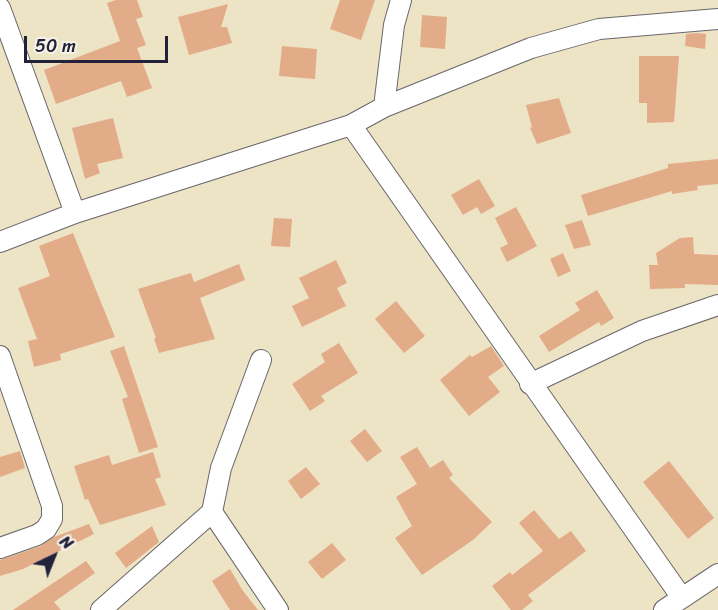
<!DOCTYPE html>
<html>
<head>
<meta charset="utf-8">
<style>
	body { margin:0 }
	#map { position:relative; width:718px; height:610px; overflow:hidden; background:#ede3c5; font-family:Sriracha,sans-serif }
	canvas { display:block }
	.north { position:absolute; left:24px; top:526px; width:60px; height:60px; -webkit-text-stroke:4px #f7f3e8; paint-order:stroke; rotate:43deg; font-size:16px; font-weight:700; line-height:24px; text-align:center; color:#22223b }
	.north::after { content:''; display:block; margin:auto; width:21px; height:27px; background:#22223b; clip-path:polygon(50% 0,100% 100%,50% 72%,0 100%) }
	.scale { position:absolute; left:24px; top:36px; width:144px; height:27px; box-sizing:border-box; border:3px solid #22223b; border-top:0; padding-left:8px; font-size:18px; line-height:21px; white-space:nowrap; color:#22223b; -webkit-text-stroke:4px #f7f3e8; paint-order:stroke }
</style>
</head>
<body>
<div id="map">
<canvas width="718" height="610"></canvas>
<div class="north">N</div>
<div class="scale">50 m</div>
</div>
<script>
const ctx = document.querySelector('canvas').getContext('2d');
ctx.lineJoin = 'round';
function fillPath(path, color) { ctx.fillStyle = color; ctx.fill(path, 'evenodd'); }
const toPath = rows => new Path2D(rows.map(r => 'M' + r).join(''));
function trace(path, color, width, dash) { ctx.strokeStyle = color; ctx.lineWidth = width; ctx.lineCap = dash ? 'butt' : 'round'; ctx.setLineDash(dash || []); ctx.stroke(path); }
const building = toPath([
	[116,0,137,0,143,17,136,19,146,45,137,48,152,88,127,97,121,81,56,104,44,70,120,41,107,3],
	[340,0,375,0,361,40,330,29],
	[228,4,221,27,227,27,232,43,189,55,178,17],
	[422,15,447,17,445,49,420,47],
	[696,33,706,34,705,49,685,46,686,34],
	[282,46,317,49,315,79,279,76],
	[639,56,679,56,674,122,647,123,647,103,639,103],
	[559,98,571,133,537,144,530,128,532,127,526,105],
	[113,118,123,158,97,164,100,173,85,179,72,128],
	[718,159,718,184,697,186,698,190,672,194,672,191,588,216,581,195,668,168,668,164],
	[479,179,495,206,481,214,477,207,463,215,451,195],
	[516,207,537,246,507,262,500,248,508,244,495,218],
	[274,218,292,219,290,247,271,246],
	[582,220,591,245,574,249,565,225],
	[73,233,115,337,60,354,61,360,34,367,28,341,37,339,18,288,50,276,39,246],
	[693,237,694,254,718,255,718,285,685,284,685,288,650,289,649,265,658,265,656,253,680,238],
	[563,253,571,271,558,277,550,259],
	[336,260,347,283,337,288,346,306,302,327,292,306,309,298,299,278],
	[239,264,245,280,200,298,215,339,159,353,154,339,156,338,138,289,191,273,194,282],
	[597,290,614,318,601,326,599,322,549,352,539,336,580,310,575,303],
	[396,301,425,336,404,353,375,319],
	[339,343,358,373,321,396,325,401,310,411,292,384,325,362,321,354],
	[124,346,158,447,139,453,122,399,128,397,110,351],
	[491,346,504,366,488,377,500,392,469,416,440,380,470,355,472,357],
	[365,429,382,451,367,462,350,441],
	[417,447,430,468,443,460,453,475,449,478,492,522,473,540,422,575,395,538,412,526,396,497,417,484,400,457],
	[20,451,25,468,0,477,0,457],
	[153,452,161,477,155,479,166,505,100,525,88,499,85,500,74,466,109,455,112,465],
	[669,461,714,518,688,539,643,482],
	[306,467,320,484,301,499,288,481],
	[534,510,559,539,571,531,586,551,528,595,533,601,522,610,511,610,492,586,510,572,512,575,543,551,519,523],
	[89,524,94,534,23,569,0,576,0,560,41,546,54,537],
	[152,526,159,542,126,568,115,553],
	[332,543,346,560,322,579,308,562],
	[86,561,95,573,54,602,61,610,13,610],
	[230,569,243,591,258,610,230,610,212,581]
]);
const street = toPath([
	[0,8,75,213],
	[384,107,394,25,401,0],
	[351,125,682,598],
	[0,242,75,213,351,125,384,107,531,48,599,29,718,19],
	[0,356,52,506,52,519,46,529,37,535,0,548],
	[530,384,642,331,718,305],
	[212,512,278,610],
	[101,610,212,512,221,468,261,360],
	[664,610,718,574]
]);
fillPath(building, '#e3ac89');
trace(street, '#69666b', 22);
trace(street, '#fff', 20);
</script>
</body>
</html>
